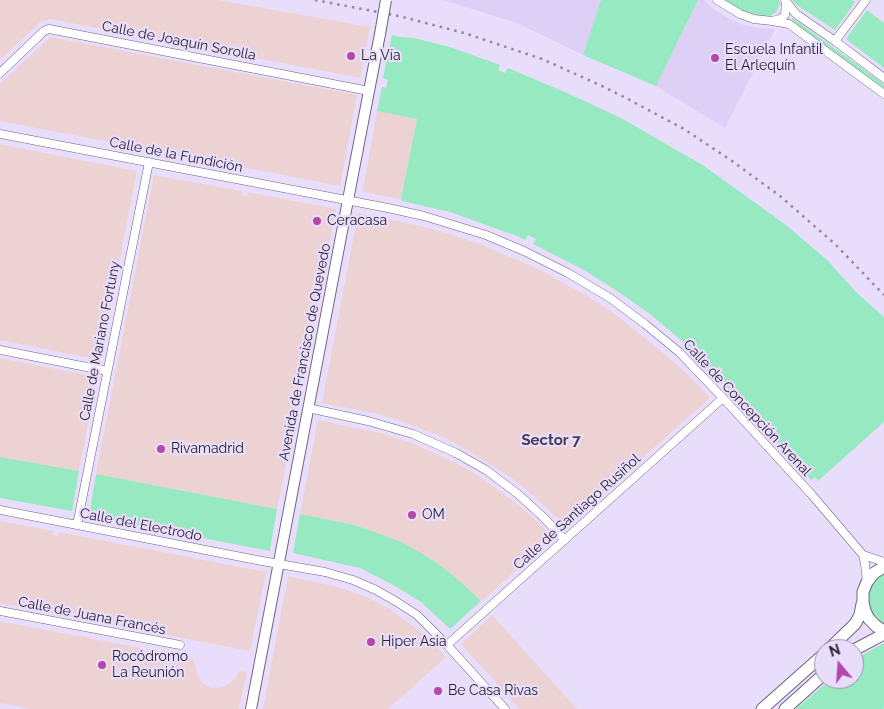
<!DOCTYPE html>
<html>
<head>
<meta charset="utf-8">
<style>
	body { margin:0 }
	#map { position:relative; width:884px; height:709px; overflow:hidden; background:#e9ddfc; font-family:Raleway,sans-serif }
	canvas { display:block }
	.north { position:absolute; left:814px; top:639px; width:50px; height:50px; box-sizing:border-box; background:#e9ddfc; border:1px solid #9c93aa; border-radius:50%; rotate:342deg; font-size:14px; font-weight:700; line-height:20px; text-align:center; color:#28232f }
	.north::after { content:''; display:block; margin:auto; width:18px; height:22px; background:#b447a7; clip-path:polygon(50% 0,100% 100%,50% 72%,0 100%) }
</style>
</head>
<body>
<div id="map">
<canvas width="884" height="709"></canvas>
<div class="north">N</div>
</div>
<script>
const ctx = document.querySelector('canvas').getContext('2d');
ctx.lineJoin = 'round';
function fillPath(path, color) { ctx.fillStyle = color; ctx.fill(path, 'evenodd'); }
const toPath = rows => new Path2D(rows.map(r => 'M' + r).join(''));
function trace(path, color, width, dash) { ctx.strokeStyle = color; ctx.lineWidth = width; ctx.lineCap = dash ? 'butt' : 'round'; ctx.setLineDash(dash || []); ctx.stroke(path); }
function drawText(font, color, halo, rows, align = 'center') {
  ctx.font = font + ' Raleway,sans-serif'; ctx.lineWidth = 4.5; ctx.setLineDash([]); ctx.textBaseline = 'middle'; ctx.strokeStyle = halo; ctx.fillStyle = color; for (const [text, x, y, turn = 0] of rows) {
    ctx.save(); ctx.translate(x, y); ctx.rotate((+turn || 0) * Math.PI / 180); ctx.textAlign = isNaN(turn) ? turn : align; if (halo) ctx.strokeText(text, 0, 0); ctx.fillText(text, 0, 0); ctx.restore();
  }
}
const built = toPath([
	[443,0,601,0,583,55,517,23],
	[698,0,704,0,711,7,724,16,740,24,758,28,775,29,725,128,656,86]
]);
const industrial = toPath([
	[0,0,218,0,370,27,360,78,50,19,40,22,0,60],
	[50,37,357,95,340,186,0,121,0,84],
	[377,111,417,119,401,199,364,192,363,190],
	[0,144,137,171,100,360,0,340],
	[154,175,242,191,242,195,247,196,248,192,336,209,290,443,288,443,287,449,289,449,277,509,96,474],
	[358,213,416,225,447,233,477,243,534,267,589,297,615,314,663,353,687,374,710,398,566,526,529,492,509,476,467,450,445,438,398,420,374,413,322,403],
	[0,358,97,377,79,471,0,457],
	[318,420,380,433,411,443,442,456,472,472,500,491,527,512,554,538,481,601,463,584,444,568,423,554,401,542,378,533,354,525,300,514],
	[0,521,53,531,52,535,58,536,59,532,266,572,250,651,0,603],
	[288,576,337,587,367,597,380,604,390,609,422,633,446,657,388,709,263,709],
	[492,615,577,709,520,709,461,644],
	[0,621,193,658,197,673,201,682,211,688,219,688,225,686,235,679,239,671,247,672,239,709,32,709,0,703]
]);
const green = toPath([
	[601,0,698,0,656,86,583,55],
	[724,0,779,0,780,4,776,12,772,15,767,17,741,11],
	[792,0,852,0,855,2,835,30,797,5],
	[867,10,884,23,884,68,846,39],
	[792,19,794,19,884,84,884,88,792,22,791,20],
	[392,35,401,37,414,38,450,47,500,65,498,70,505,73,508,68,567,93,621,118,704,166,786,225,827,260,857,293,884,317,884,422,818,481,815,477,811,480,709,367,682,341,650,314,620,293,584,270,533,244,536,239,528,235,525,240,517,236,450,212,402,201,401,199,417,119,377,111,382,87,386,88,388,80,383,78],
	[0,457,79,471,72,511,0,498],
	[96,474,277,509,270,551,89,516],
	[300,514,354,525,378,533,401,542,423,554,444,568,463,584,481,601,450,629,421,602,395,586,360,568,293,553],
	[884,572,884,624,878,620,872,613,868,604,868,594,871,585,877,577],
	[884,643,884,708,883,709,796,709,831,679,854,679,854,660]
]);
const minor = toPath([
	[717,0,740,14,754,19,772,21,780,19,785,15,786,2],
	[785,0,796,14,835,41,884,78],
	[772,21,789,24,884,94],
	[835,41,866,0],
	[0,73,44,31,49,29,369,91],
	[0,134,388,208,424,216,486,235,524,251,568,273,610,298,645,324,679,352,723,398,812,495,863,555,884,562],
	[0,350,107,371],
	[308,408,368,421,413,434,456,453,486,470,518,494,542,516,565,540],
	[0,510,262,561,325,572,353,580,376,590,397,602,417,615,447,645,505,709],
	[77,525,149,162],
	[863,555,865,564,867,582],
	[0,611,180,645],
	[447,645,723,398]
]);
const tertiary = toPath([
	[251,709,348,200,380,34]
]);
const secondary = toPath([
	[884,567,874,573,867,582,863,592,863,602,865,611,869,619,876,626,884,631],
	[829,649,855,624,860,615,862,604],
	[854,650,884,634],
	[762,709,824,654],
	[785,709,824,674]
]);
const rail = toPath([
	[315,0,399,16,464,33,542,59,600,85,624,97,684,129,732,161,780,196,835,244,884,295]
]);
const tertiaryBridge = toPath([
	[380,34,386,0]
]);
const markers = [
	[351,56,5,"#b447a7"],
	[715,58,5,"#b447a7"],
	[317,221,5,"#b447a7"],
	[161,449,5,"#b447a7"],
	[412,515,5,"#b447a7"],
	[371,642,5,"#b447a7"],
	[102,665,5,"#b447a7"],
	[438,691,5,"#b447a7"]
];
const streetNames = [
	["Calle de Joaquín Sorolla",179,41,11],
	["Calle de la Fundición",176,155,11],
	["Calle de Mariano Fortuny",100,341,-79],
	["Avenida de Francisco de Quevedo",305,352,-79],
	["Calle de Concepción Arenal",747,408,47],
	["Calle de Santiago Rusiñol",577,512,-42],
	["Calle del Electrodo",141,525,11],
	["Calle de Juana Francés",92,616,11]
];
const poiNames = [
	["Escuela Infantil",725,50],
	["El Arlequín",725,66],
	["La Vía",361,56],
	["Ceracasa",327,221],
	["Rivamadrid",171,449],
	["OM",422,515],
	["Hiper Asia",381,642],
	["Rocódromo",112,657],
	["La Reunión",112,673],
	["Be Casa Rivas",448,691]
];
const neighbourhoodNames = [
	["Sector 7",551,440]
];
fillPath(built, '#ddcff5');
fillPath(industrial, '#edd2d3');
fillPath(green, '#96e9c0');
trace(minor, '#6e647f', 9);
trace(tertiary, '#6e647f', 12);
trace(secondary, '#6e647f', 13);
trace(minor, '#fff', 8);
trace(tertiary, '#fff', 10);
trace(secondary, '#fff', 11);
trace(rail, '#90889e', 2.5, [2.5, 5]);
trace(tertiaryBridge, '#6e647f', 12, []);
trace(tertiaryBridge, '#fff', 10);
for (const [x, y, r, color] of markers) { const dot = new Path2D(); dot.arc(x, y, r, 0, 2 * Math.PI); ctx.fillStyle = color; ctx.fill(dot); trace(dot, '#e9ddfc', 2); }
drawText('14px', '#28232f', '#e9ddfc', streetNames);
drawText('14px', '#28232f', '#e9ddfc', poiNames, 'left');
drawText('bold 15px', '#463c55', '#e9ddfc', neighbourhoodNames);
</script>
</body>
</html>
